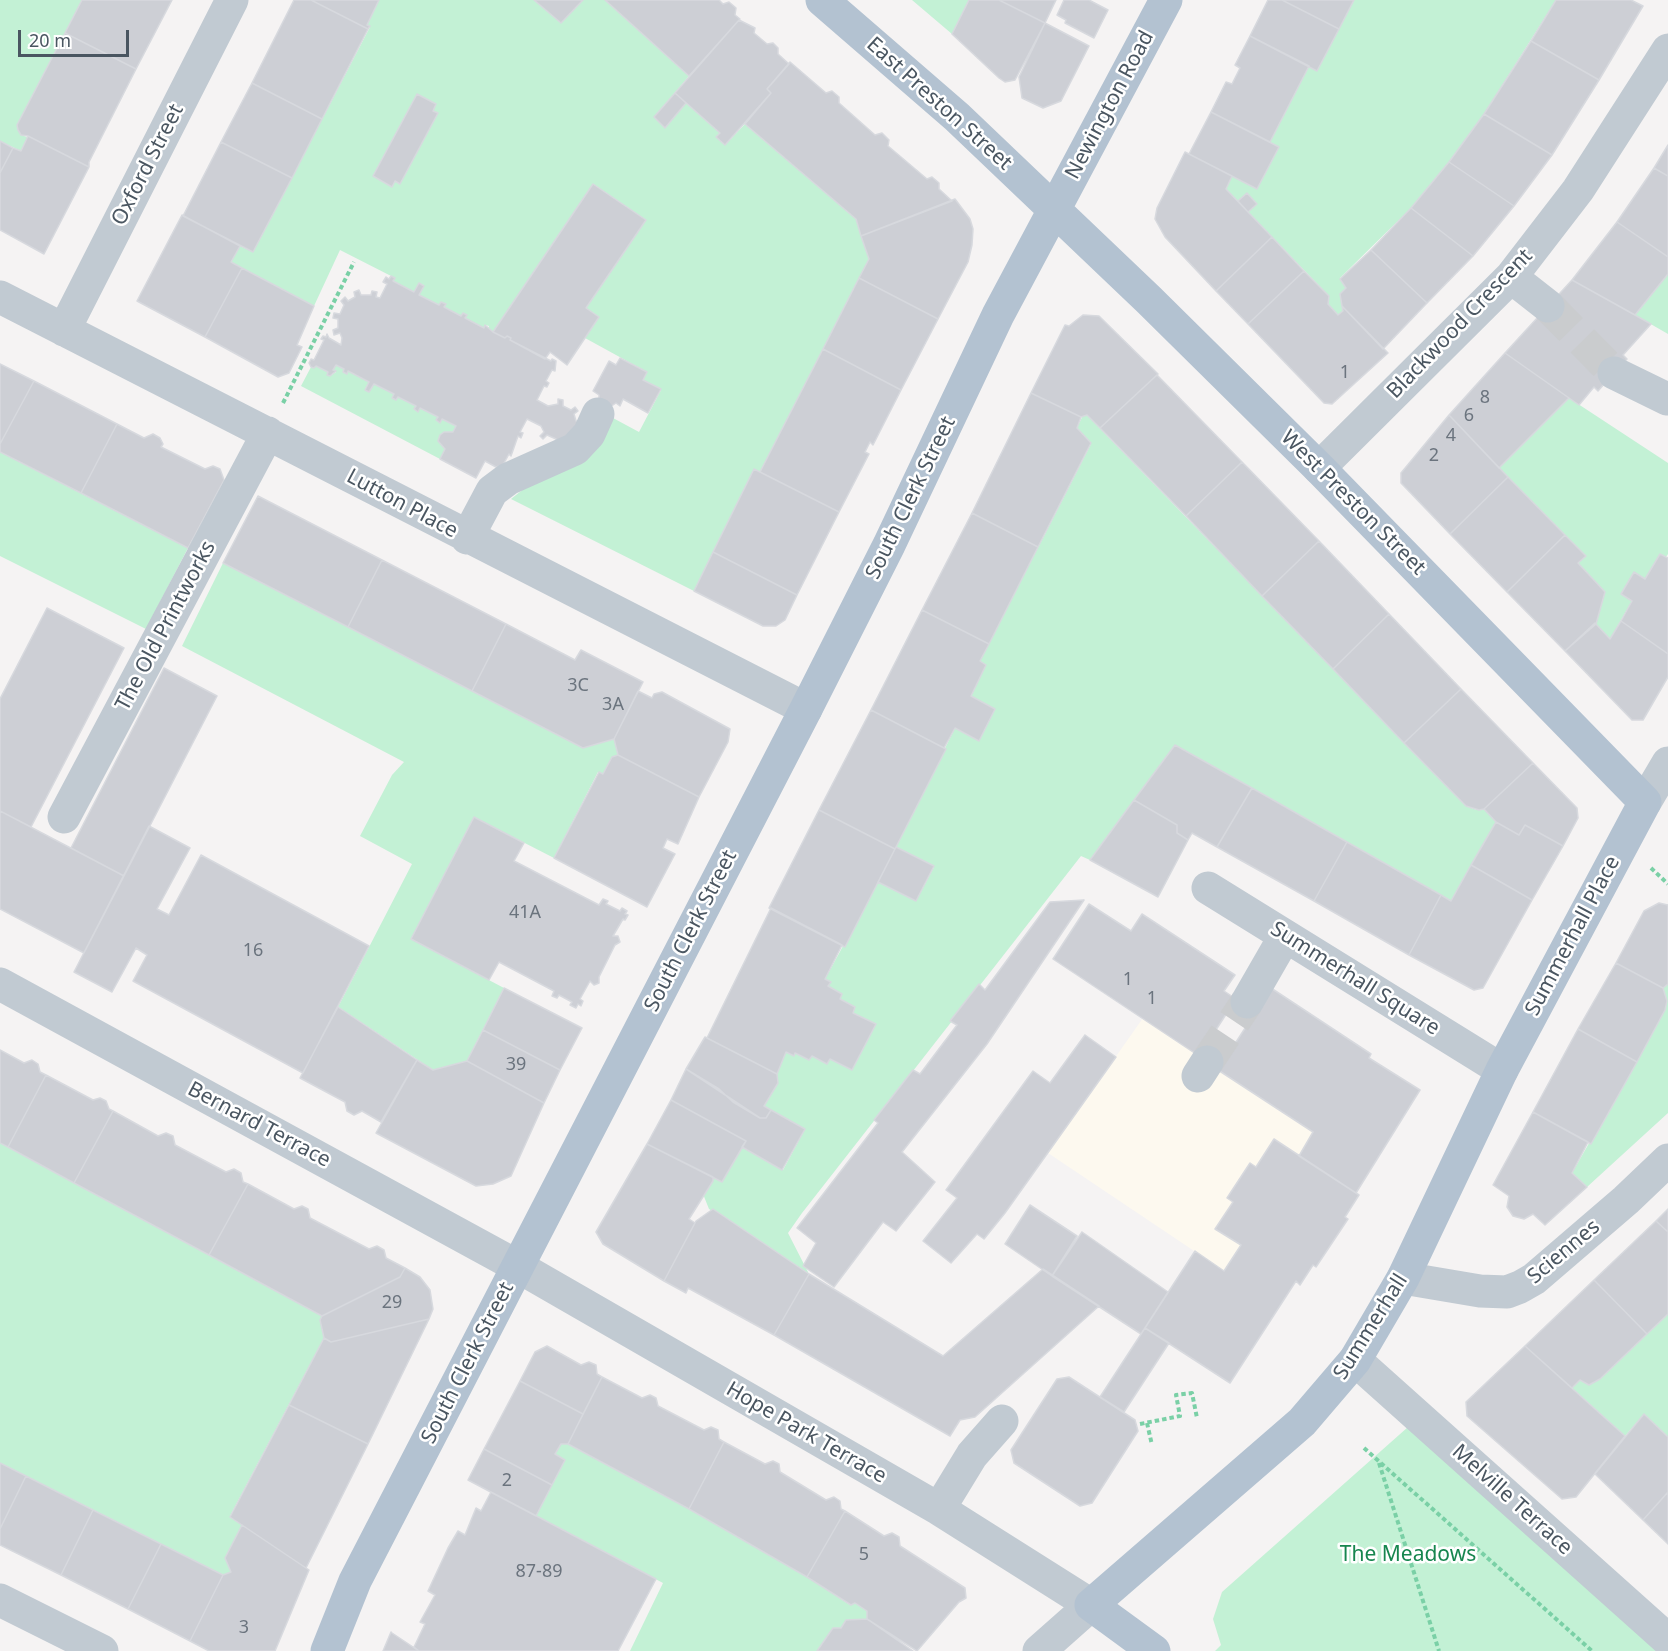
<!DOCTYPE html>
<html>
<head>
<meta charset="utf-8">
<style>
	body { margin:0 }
	#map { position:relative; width:1668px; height:1651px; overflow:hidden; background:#f5f3f3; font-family:"Noto Sans",sans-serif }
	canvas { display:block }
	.scale { position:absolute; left:18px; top:30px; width:111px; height:27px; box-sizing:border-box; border:3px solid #4a5661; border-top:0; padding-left:8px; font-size:18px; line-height:21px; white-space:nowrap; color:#4a5661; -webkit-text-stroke:4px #fff; paint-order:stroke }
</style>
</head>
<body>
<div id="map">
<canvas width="1668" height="1651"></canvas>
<div class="scale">20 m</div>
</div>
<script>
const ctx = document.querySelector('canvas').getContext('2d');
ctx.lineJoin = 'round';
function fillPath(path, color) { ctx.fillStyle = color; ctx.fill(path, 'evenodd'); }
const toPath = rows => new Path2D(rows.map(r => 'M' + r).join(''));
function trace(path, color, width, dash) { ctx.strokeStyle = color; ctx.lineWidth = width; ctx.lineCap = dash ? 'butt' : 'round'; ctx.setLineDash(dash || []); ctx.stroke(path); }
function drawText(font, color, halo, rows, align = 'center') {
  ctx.font = font + ' "Noto Sans",sans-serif'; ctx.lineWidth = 5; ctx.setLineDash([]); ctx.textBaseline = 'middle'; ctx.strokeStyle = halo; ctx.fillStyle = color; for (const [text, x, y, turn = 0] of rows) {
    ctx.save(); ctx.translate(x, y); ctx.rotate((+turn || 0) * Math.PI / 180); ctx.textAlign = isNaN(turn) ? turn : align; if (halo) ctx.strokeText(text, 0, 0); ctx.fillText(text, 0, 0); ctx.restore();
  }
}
const commercial = toPath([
	[1143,1018,1313,1132,1299,1156,1256,1167,1250,1163,1227,1198,1233,1202,1216,1229,1241,1245,1224,1271,1048,1153]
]);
const green = toPath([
	[0,0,82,0,17,125,21,134,28,138,21,151,0,141],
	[379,0,534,0,561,23,583,0,605,0,689,76,654,117,665,128,686,103,720,133,716,137,725,145,745,124,856,219,869,259,760,472,754,470,694,591,511,499,613,418,639,432,661,390,643,380,647,372,585,338,599,317,586,308,646,220,593,184,493,332,488,329,489,326,485,325,484,328,465,318,467,315,463,313,461,316,444,307,445,304,441,302,439,305,419,295,424,285,419,284,414,292,393,281,395,278,340,250,314,306,231,262,240,246,253,252,370,27,367,25],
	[912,0,969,0,952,34],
	[1354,0,1556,0,1484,114,1449,162,1411,208,1340,278,1346,288,1340,294,1343,311,1338,315,1328,304,1329,296,1248,212,1256,204,1247,193,1238,201,1226,189,1232,176,1257,189,1279,147,1270,142,1309,66,1317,71],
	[1668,274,1668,334,1635,315],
	[336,365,344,369,343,372,346,374,348,371,369,382,365,389,369,392,374,384,394,394,393,398,396,399,398,397,416,406,414,409,418,411,420,408,438,417,436,420,440,423,442,419,456,426,453,432,444,432,440,435,438,441,445,449,440,459,301,386,311,367,314,368,316,366,328,372,327,375,330,376,336,372,333,370],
	[1569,398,1668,463,1668,554,1666,557,1660,554,1645,579,1634,572,1621,594,1632,601,1610,639,1596,624,1605,592,1578,563,1585,555,1499,468],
	[1083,415,1087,415,1466,806,1477,810,1484,809,1496,822,1451,901,1175,745,1090,860,1081,856,802,1213,788,1233,809,1274,709,1209,703,1194,713,1177,722,1182,742,1147,783,1170,805,1129,764,1106,778,1083,777,1074,786,1052,793,1055,795,1053,809,1060,812,1056,830,1059,875,1024,853,1013,855,1007,840,999,842,994,828,986,831,982,825,979,878,882,916,901,934,867,896,847,955,728,979,740,995,709,971,696,986,665,980,661,1091,444,1077,428],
	[0,452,188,548,146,629,0,556],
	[223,563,583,748,614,739,618,755,612,757,603,774,598,772,554,858,474,817,411,939,504,988,467,1061,433,1070,338,1007,412,864,360,836,392,775,404,762,182,646],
	[1668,984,1668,1113,1587,1187,1572,1173,1665,1010,1667,1001,1663,988],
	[0,1143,322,1316,320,1320,324,1338,230,1516,242,1525,231,1572,225,1576,0,1463],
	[1668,1314,1668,1437,1644,1414,1625,1436,1572,1388,1580,1380,1589,1385,1600,1379],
	[1408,1427,1661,1651,1215,1651,1221,1645,1213,1619,1222,1592],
	[561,1444,568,1444,691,1510,807,1577,850,1605,855,1603,867,1611,867,1619,846,1620,841,1628,833,1628,817,1651,630,1651,663,1583,536,1516,565,1460,555,1454]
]);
const building = toPath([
	[82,0,172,0,136,69,65,33,82,0],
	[294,0,311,0,368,29,322,119,252,83,294,0],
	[311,0,379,0,367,25,370,26,368,29,311,0],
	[534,0,583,0,561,23,534,0],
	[605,0,719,0,723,4,729,2,736,8,735,15,740,19,689,76,605,0],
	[969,0,999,0,1045,23,1015,80,1005,82,999,78,952,34,969,0],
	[999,0,1056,0,1045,23,999,0],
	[1064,0,1089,0,1108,10,1094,38,1065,23,1066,20,1057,15,1064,0],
	[1268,0,1282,0,1339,29,1317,71,1250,36,1268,0],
	[1282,0,1354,0,1339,29,1282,0],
	[1556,0,1631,0,1643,6,1599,80,1531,41,1556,0],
	[739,20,755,28,754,33,767,44,773,43,778,48,778,54,789,64,767,89,771,93,725,145,716,137,720,133,675,93,739,20],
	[1045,23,1089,46,1061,101,1043,108,1022,98,1019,77,1045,23],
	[65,33,136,69,89,162,89,167,28,136,21,135,18,130,17,125,65,33],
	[1250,36,1309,66,1270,142,1211,112,1226,82,1232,84,1240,68,1235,65,1250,36],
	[1531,41,1599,80,1552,155,1484,114,1531,41],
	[790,62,826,93,832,91,839,97,839,103,875,135,882,133,889,140,888,146,927,179,932,177,939,183,939,189,952,201,861,236,856,219,745,124,771,93,767,89,790,62],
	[252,83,322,119,292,178,221,142,252,83],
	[675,93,686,103,665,128,654,117,675,93],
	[417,94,436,104,433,111,438,113,400,184,395,181,392,187,373,176,417,94],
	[1211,112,1279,147,1257,189,1189,154,1211,112],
	[1484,114,1552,155,1514,206,1449,162,1484,114],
	[28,136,89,167,44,254,0,230,0,173,13,148,21,151,28,136],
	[0,141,13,148,0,173,0,141],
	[221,142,292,178,253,252,183,216,221,142],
	[1668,145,1668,176,1654,168,1668,145],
	[1185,152,1232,176,1226,189,1272,237,1216,291,1165,237,1155,219,1157,208,1185,152],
	[1449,162,1514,206,1473,256,1411,208,1449,162],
	[1654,168,1668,176,1668,257,1617,222,1654,168],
	[593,184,646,220,586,308,599,317,567,365,550,352,545,359,510,340,511,338,507,336,505,338,493,332,593,184],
	[1247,193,1257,204,1248,212,1238,201,1247,193],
	[955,199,970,219,973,229,972,245,968,262,938,319,859,278,869,259,861,236,955,199],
	[1411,208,1473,256,1427,303,1371,250,1411,208],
	[182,215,240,246,231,262,242,268,205,337,137,301,182,215],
	[1617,222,1668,257,1668,274,1635,315,1572,280,1617,222],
	[1272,237,1304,271,1248,324,1216,291,1272,237],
	[1371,250,1427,303,1383,349,1342,306,1340,294,1346,288,1340,279,1371,250],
	[242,268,314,306,297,345,302,347,289,373,278,377,205,337,242,268],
	[1304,271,1329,296,1328,304,1338,315,1343,311,1342,306,1388,353,1332,404,1324,403,1248,324,1304,271],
	[391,276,395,278,393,281,414,292,419,283,424,286,419,295,439,305,441,302,446,304,444,307,461,316,463,313,467,315,465,318,484,328,485,325,493,332,505,338,507,336,511,338,510,340,551,361,552,359,556,361,555,371,552,370,546,381,549,383,547,387,544,386,537,400,548,406,558,404,558,399,563,400,563,406,571,410,575,407,578,411,574,414,576,421,583,421,556,445,556,439,547,435,543,439,540,436,544,432,541,426,527,419,520,432,523,433,521,438,518,436,511,456,509,454,503,465,496,467,485,461,476,478,440,459,445,449,438,441,440,435,444,432,453,432,456,426,442,419,440,423,436,420,438,417,420,408,418,412,414,409,416,406,398,397,396,400,392,398,394,394,374,384,369,392,365,390,369,382,348,371,347,374,343,372,344,369,336,365,333,370,336,371,330,376,327,375,328,372,316,366,314,368,311,367,309,363,311,359,314,360,324,340,321,339,323,336,326,337,327,334,329,338,341,345,342,338,340,333,334,335,333,330,338,328,338,319,333,318,334,313,340,314,344,305,341,301,345,297,348,301,355,297,354,292,359,290,361,295,371,295,372,291,377,292,376,297,380,298,387,284,383,282,386,277,389,279,391,276],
	[859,278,938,319,901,390,823,349,859,278],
	[1572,280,1651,324,1623,355,1627,359,1614,373,1598,391,1594,387,1579,405,1505,353,1572,280],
	[1083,315,1099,316,1158,374,1100,428,1087,415,1081,417,1031,393,1065,325,1069,326,1083,315],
	[823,349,901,390,873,445,870,442,865,452,869,454,839,512,760,472,823,349],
	[1505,353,1569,398,1499,468,1449,415,1505,353],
	[620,358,647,372,643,380,661,389,648,413,623,399,620,406,616,403,610,407,599,401,599,395,593,391,609,361,616,365,620,358],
	[0,364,34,381,0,444,0,364],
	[1157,375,1242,462,1186,516,1100,428,1157,375],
	[34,381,117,424,81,493,0,452,0,444,34,381],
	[1031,393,1081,417,1077,428,1091,443,1038,547,972,513,1031,393],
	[1449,415,1508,477,1450,534,1401,483,1401,473,1449,415],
	[117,424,144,438,153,434,160,438,163,444,161,447,205,469,213,466,220,469,224,480,188,548,81,493,117,424],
	[1242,462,1319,541,1262,596,1186,516,1242,462],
	[754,469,839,512,797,595,713,552,754,469],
	[1508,477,1565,535,1507,592,1450,534,1508,477],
	[258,496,382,560,348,627,223,563,258,496],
	[972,513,1038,547,989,644,922,610,972,513],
	[1565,535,1586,556,1578,563,1605,592,1596,624,1565,651,1507,592,1565,535],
	[1319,541,1389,614,1333,669,1262,596,1319,541],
	[713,552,797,595,785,620,776,626,763,626,694,591,713,552],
	[1660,554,1668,558,1668,654,1621,621,1632,601,1621,594,1634,572,1645,579,1660,554],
	[382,560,506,624,472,691,348,627,382,560],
	[47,608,124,648,31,827,0,811,0,699,47,608],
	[922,610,989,644,980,661,986,665,971,696,995,709,979,741,955,728,944,748,871,710,922,610],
	[1389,614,1461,689,1404,743,1333,669,1389,614],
	[1621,621,1668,654,1668,677,1643,720,1632,720,1565,651,1595,623,1610,639,1621,621],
	[506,624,575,660,581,650,643,682,614,739,583,748,472,691,506,624],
	[164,668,217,696,124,876,71,848,164,668],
	[1461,689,1533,763,1484,809,1479,810,1466,806,1404,743,1461,689],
	[638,691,652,698,654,694,662,692,730,729,728,742,699,797,618,755,614,739,638,691],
	[871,710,946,749,895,849,819,810,871,710],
	[1175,745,1252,788,1217,847,1192,833,1188,840,1177,833,1177,825,1134,800,1175,745],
	[618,755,699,797,678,844,667,839,663,848,675,854,647,907,554,858,599,772,603,774,612,757,618,755],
	[1533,763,1577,808,1578,818,1563,846,1525,825,1519,835,1496,822,1484,809,1533,763],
	[1252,788,1347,842,1314,901,1217,847,1252,788],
	[1134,800,1177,825,1177,833,1188,840,1158,897,1090,860,1134,800],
	[819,810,895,849,845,947,769,908,819,810],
	[0,811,124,876,84,953,0,909,0,811],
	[474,817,524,843,514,861,599,905,603,899,608,901,606,904,620,911,622,908,627,911,625,914,628,915,625,920,623,919,613,936,618,936,620,942,615,945,599,977,599,983,594,985,590,981,580,999,583,1001,581,1006,578,1004,576,1008,570,1005,572,1002,559,995,557,998,552,996,554,991,499,962,489,980,411,939,474,817],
	[1496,822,1519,835,1525,825,1563,846,1532,900,1471,865,1496,822],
	[149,826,190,848,157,909,169,915,201,855,369,946,303,1073,133,981,147,955,136,948,112,992,74,972,149,826],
	[1347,842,1441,895,1409,955,1314,901,1347,842],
	[896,847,934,866,916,901,878,882,896,847],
	[1471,865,1532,900,1483,988,1474,990,1409,955,1441,895,1451,901,1471,865],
	[1084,900,987,1044,902,1152,935,1182,896,1231,883,1222,834,1287,803,1266,816,1243,797,1228,878,1123,874,1120,913,1070,920,1074,957,1025,950,1021,979,984,985,990,1050,902,1084,900],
	[1659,903,1668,905,1668,984,1663,988,1616,963,1644,911,1659,903],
	[1089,904,1131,931,1142,914,1235,975,1224,991,1236,999,1199,1056,1053,959,1089,904],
	[771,908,842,945,825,979,831,982,828,986,842,994,840,999,855,1007,853,1013,876,1024,852,1070,830,1059,827,1064,812,1056,809,1060,795,1053,794,1056,786,1052,777,1074,707,1038,771,908],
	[1616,963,1663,988,1667,1001,1665,1010,1637,1062,1578,1029,1616,963],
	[504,988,582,1028,560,1070,483,1030,504,988],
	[1271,988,1371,1054,1369,1058,1420,1090,1356,1193,1299,1156,1313,1132,1218,1070,1271,988],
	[338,1007,417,1060,381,1122,362,1111,354,1115,347,1111,345,1102,300,1078,338,1007],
	[1578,1029,1637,1062,1591,1144,1533,1112,1578,1029],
	[483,1030,560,1070,544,1103,467,1061,483,1030],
	[1085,1035,1116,1057,1005,1213,984,1239,977,1234,951,1263,923,1241,957,1198,946,1190,1033,1071,1050,1083,1085,1035],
	[705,1037,777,1074,778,1083,764,1106,771,1110,766,1118,760,1118,733,1102,719,1089,686,1069,705,1037],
	[0,1050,24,1063,32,1060,38,1064,40,1072,46,1075,8,1147,0,1143,0,1050],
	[417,1060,433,1070,467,1061,544,1103,511,1176,493,1184,476,1186,376,1133,417,1060],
	[686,1069,760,1118,766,1118,771,1110,805,1129,782,1170,742,1147,746,1141,671,1100,686,1069],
	[46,1075,93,1100,100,1098,106,1101,109,1109,113,1111,74,1183,8,1147,46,1075],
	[671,1100,746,1141,722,1182,647,1144,671,1100],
	[113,1111,158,1136,166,1133,173,1136,175,1145,226,1172,234,1169,241,1173,243,1182,248,1184,209,1255,74,1183,113,1111],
	[1533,1112,1588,1142,1572,1173,1587,1187,1545,1225,1533,1214,1524,1219,1513,1216,1507,1207,1509,1196,1493,1185,1533,1112],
	[1274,1139,1359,1195,1345,1217,1348,1219,1316,1267,1313,1265,1300,1285,1296,1281,1230,1383,1145,1328,1195,1251,1224,1271,1241,1245,1215,1229,1233,1202,1227,1198,1250,1163,1256,1167,1274,1139],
	[647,1144,713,1177,713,1181,689,1219,695,1223,664,1281,603,1244,596,1232,647,1144],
	[248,1184,294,1209,302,1206,308,1209,310,1218,369,1249,377,1246,384,1250,386,1258,405,1268,400,1277,322,1316,209,1255,248,1184],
	[1030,1205,1077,1236,1052,1276,1005,1244,1030,1205],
	[713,1209,809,1274,774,1335,688,1288,686,1293,664,1281,696,1221,713,1209],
	[1668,1209,1668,1232,1656,1221,1668,1209],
	[1656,1221,1668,1232,1668,1314,1647,1334,1594,1280,1656,1221],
	[1082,1232,1168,1292,1141,1334,1052,1276,1082,1232],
	[405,1268,420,1277,430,1290,433,1309,429,1319,331,1342,324,1338,320,1320,322,1316,400,1277,405,1268],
	[1043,1269,1099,1306,975,1417,960,1420,950,1436,774,1335,809,1274,943,1356,1043,1269],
	[1594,1280,1647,1334,1600,1379,1589,1385,1580,1380,1572,1388,1525,1346,1594,1280],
	[429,1319,368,1444,289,1405,324,1338,331,1342,429,1319],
	[1145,1328,1169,1343,1124,1412,1100,1397,1145,1328],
	[547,1346,581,1365,589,1362,596,1365,597,1374,602,1377,583,1414,520,1381,535,1352,547,1346],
	[1525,1346,1625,1436,1576,1497,1562,1499,1467,1416,1466,1402,1525,1346],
	[602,1377,642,1398,650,1395,656,1398,658,1406,704,1430,711,1427,718,1430,719,1439,724,1442,689,1509,568,1444,602,1377],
	[1069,1377,1135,1420,1138,1431,1092,1503,1080,1506,1014,1463,1011,1450,1057,1379,1069,1377],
	[520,1381,583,1414,568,1444,561,1444,555,1454,565,1460,552,1485,484,1449,520,1381],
	[289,1405,368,1444,306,1568,230,1517,289,1405],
	[1644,1414,1668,1437,1668,1492,1643,1520,1595,1474,1644,1414],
	[724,1442,765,1464,773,1461,779,1464,780,1472,826,1500,834,1497,840,1501,841,1509,845,1511,807,1577,689,1509,724,1442],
	[484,1449,552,1485,536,1516,468,1480,484,1449],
	[0,1463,26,1476,0,1529,0,1463],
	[26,1476,93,1510,61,1575,0,1545,0,1529,26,1476],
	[491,1492,656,1579,618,1651,419,1651,414,1647,425,1624,420,1622,435,1595,428,1591,448,1548,458,1531,465,1535,476,1508,481,1511,491,1492],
	[1668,1492,1668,1544,1643,1520,1668,1492],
	[93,1510,161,1544,128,1609,61,1575,93,1510],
	[845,1511,884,1536,892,1533,899,1537,900,1546,965,1588,966,1598,959,1602,917,1651,867,1619,867,1611,855,1603,851,1605,807,1577,845,1511],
	[242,1525,309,1570,275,1651,209,1651,190,1641,223,1575,231,1572,225,1558,242,1525],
	[161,1544,223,1575,190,1641,128,1609,161,1544],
	[867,1619,913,1651,817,1651,833,1628,841,1628,846,1620,867,1619],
	[391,1632,392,1633,419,1651,383,1651,391,1632]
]);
const minorTunnel = toPath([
	[1548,306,1614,373],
	[1207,1062,1247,1002]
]);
const path = toPath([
	[283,403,354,262],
	[1651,868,1668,884],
	[1147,1423,1152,1445],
	[1140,1424,1180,1416,1176,1395,1192,1393,1197,1418],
	[1364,1448,1592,1651],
	[1379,1463,1439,1651]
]);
const minor = toPath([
	[1511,277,1548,306],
	[0,297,806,709],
	[64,330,232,0],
	[1614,373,1667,399],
	[1319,468,1511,277,1578,190,1668,50],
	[467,538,492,491,508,479,575,449,589,434,598,414],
	[1645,802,1668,763],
	[64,817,268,433],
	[1208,888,1502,1070],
	[0,984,517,1266,939,1509,1091,1605,1039,1651],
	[1247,1002,1285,936],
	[1198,1076,1207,1062],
	[1403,1278,1480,1291,1507,1292,1520,1287,1534,1279,1626,1200,1668,1160],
	[1355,1360,1668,1640],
	[939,1509,972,1455,1002,1421],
	[0,1600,102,1651]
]);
const major = toPath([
	[822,0,957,117,1149,300,1319,468,1645,802,1502,1070,1403,1278,1355,1360,1302,1422,1091,1605,1154,1651],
	[327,1651,355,1581,806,709,889,545,998,315,1166,0]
]);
const numberNames = [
	["1",1345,373],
	["8",1485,398],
	["6",1469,416],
	["4",1451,436],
	["2",1434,456],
	["3C",578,686],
	["3A",613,705],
	["41A",525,913],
	["16",253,951],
	["1",1128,980],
	["1",1152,999],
	["39",516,1065],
	["29",392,1303],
	["2",507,1481],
	["5",864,1555],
	["87-89",539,1572],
	["3",244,1628]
];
const streetNames = [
	["East Preston Street",939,104,42],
	["Newington Road",1110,105,-62],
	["Oxford Street",148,165,-63],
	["Blackwood Crescent",1460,324,-46],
	["South Clerk Street",911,498,-64],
	["West Preston Street",1353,503,45],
	["Lutton Place",402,504,28],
	["The Old Printworks",166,626,-62],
	["South Clerk Street",691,931,-63],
	["Summerhall Place",1573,936,-62],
	["Summerhall Square",1355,979,32],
	["Bernard Terrace",259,1125,28],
	["Sciennes",1564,1252,-40],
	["Summerhall",1371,1327,-58],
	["South Clerk Street",468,1363,-63],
	["Hope Park Terrace",806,1433,30],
	["Melville Terrace",1512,1500,42]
];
const parkNames = [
	["The Meadows",1408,1555]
];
fillPath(commercial, '#fdf9ef');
fillPath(green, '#c3f1d5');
fillPath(building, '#cdcfd5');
trace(building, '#d7d9de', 1.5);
trace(minorTunnel, '#caccce', 33, [33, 16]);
trace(path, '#7ad0a6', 4, [4.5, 3]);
trace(minor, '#c1cad2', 33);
trace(major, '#b3c2d1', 33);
drawText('18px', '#6b747e', null, numberNames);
drawText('21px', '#4a5661', '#fff', streetNames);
drawText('21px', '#17864f', '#fff', parkNames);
</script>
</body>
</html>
